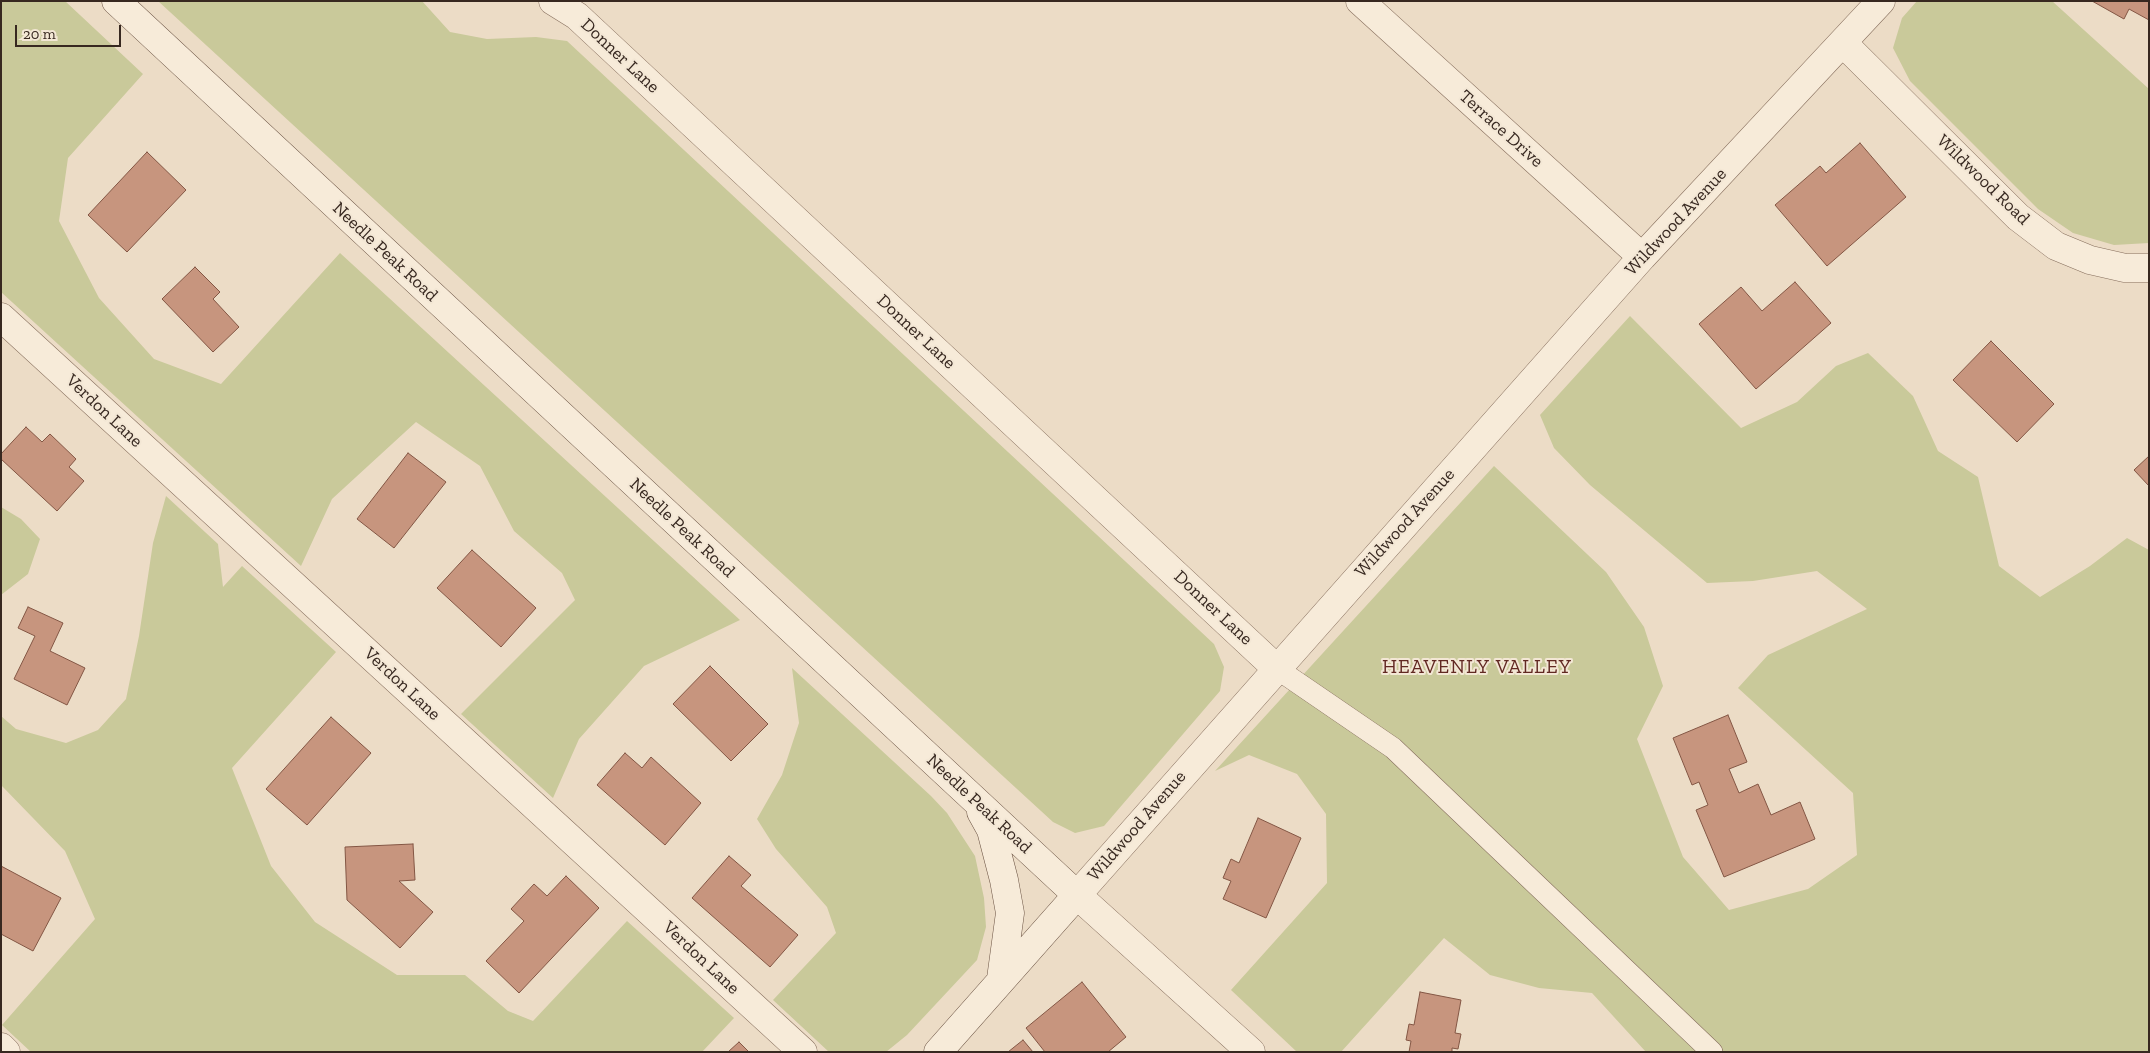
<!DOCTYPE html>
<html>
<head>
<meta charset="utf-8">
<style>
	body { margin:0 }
	#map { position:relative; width:2150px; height:1053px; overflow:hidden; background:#ecdcc6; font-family:"Zilla Slab",serif }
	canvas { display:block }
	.frame { position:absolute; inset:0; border:2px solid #372820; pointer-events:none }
	.scale { position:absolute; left:15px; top:25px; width:106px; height:22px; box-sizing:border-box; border:2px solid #372820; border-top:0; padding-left:6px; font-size:15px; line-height:18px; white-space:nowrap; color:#372820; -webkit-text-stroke:4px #f3e7d5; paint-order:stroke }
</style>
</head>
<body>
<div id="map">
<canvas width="2150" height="1053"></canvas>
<div class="frame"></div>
<div class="scale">20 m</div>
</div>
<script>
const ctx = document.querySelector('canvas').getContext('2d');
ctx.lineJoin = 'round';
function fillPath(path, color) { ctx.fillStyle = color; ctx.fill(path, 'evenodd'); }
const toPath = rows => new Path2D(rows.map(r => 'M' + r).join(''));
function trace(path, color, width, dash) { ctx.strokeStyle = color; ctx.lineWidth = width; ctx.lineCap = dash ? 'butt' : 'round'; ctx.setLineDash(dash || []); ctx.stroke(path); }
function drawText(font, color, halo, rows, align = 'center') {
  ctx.font = font + ' "Zilla Slab",serif'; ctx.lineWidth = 4; ctx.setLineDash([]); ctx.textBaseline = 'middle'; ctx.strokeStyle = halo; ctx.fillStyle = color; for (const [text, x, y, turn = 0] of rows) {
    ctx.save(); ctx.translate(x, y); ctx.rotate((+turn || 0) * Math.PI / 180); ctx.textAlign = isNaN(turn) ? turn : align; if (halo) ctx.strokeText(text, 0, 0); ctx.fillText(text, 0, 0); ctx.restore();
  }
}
const green = toPath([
	[1,1,65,1,143,74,68,158,59,221,99,298,154,359,221,384,340,253,740,620,644,666,579,739,553,798,461,714,575,600,562,573,514,531,480,466,416,422,332,499,301,566,1,292],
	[158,1,422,1,450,32,487,39,536,37,567,41,1214,644,1224,667,1220,691,1104,826,1075,833,1053,822],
	[1917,1,2052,1,2149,89,2149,243,2114,245,2073,233,2038,209,1910,81,1893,48,1902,18],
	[1630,316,1741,428,1797,402,1836,366,1868,353,1913,396,1938,451,1978,477,1999,566,2040,597,2090,566,2127,538,2149,550,2149,1052,1646,1052,1592,993,1539,988,1490,975,1444,938,1341,1052,1297,1052,1231,990,1327,883,1326,814,1297,774,1249,755,1215,771,1494,466,1606,572,1644,627,1663,686,1637,739,1683,857,1729,910,1808,889,1857,855,1853,793,1738,688,1768,655,1867,609,1817,571,1753,581,1707,583,1590,485,1554,448,1540,415],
	[166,496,218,544,223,587,242,566,336,652,232,768,271,866,315,922,397,975,465,975,508,1011,533,1021,627,921,734,1018,702,1052,31,1052,2,1025,95,919,65,851,1,785,1,716,16,729,66,743,98,730,126,699,139,636,153,543],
	[1,507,21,519,40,539,28,574,1,595],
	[792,668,931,796,947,813,975,856,984,898,986,927,977,960,907,1035,886,1052,829,1052,773,1000,836,933,827,907,776,849,757,819,782,775,799,723]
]);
const building = toPath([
	[2092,1,2149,1,2149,20,2129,9,2124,19,2092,1],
	[1860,143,1906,197,1827,266,1775,205,1820,166,1826,173,1860,143],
	[147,152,186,190,127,252,88,215,147,152],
	[195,267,220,292,213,299,239,327,213,352,162,299,195,267],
	[1795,282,1831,323,1756,389,1699,324,1741,287,1762,311,1795,282],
	[1991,341,2054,404,2017,442,1953,380,1991,341],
	[26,427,42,442,50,434,76,459,69,467,84,481,57,511,1,459,1,454,26,427],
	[408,453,446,482,394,548,357,519,408,453],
	[2149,456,2149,486,2134,470,2149,456],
	[472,550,536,608,501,647,437,588,472,550],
	[28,607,63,623,50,651,85,668,67,705,14,679,35,636,18,628,28,607],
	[710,666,768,724,731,761,673,704,710,666],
	[1728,715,1747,762,1729,769,1739,793,1758,784,1771,815,1800,802,1815,839,1724,877,1696,810,1708,805,1699,782,1692,785,1673,738,1728,715],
	[331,717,371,753,307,825,266,789,331,717],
	[625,753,642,768,651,757,701,803,665,845,597,785,625,753],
	[1258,818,1301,838,1266,918,1223,899,1231,881,1223,878,1231,859,1239,863,1258,818],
	[413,844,415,880,399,881,433,912,400,948,347,900,345,847,413,844],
	[729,856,751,875,741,886,798,935,770,967,692,898,729,856],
	[1,866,61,898,33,951,1,934,1,866],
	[566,876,599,908,519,993,486,961,524,921,511,909,534,884,547,896,566,876],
	[1082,982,1126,1037,1108,1052,1045,1052,1026,1028,1082,982],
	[1420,992,1461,1000,1455,1033,1461,1034,1458,1049,1452,1048,1452,1052,1409,1052,1411,1041,1406,1040,1409,1024,1414,1025,1420,992],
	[1023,1040,1033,1052,1008,1052,1023,1040],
	[739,1042,749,1052,728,1052,739,1042]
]);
const lane = toPath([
	[1276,668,1393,748,1712,1052]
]);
const street = toPath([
	[553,1,577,16,1276,668],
	[1360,1,1642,257],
	[1843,43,2018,217,2056,246,2090,260,2125,268,2149,268],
	[1,317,803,1052],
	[1,1047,6,1052],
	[1251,1052,1077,895,1642,257,1881,1]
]);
const secondary = toPath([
	[116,1,1077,895,938,1052],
	[981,812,991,830,1004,880,1010,913,1001,979]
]);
const streetNames = [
	["Donner Lane",620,56,43],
	["Terrace Drive",1501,129,42],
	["Wildwood Road",1983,180,44],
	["Wildwood Avenue",1676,222,-47],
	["Needle Peak Road",385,252,43],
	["Donner Lane",916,332,43],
	["Verdon Lane",104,411,43],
	["Wildwood Avenue",1405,523,-48],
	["Needle Peak Road",682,528,43],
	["Donner Lane",1213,608,43],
	["Verdon Lane",402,684,43],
	["Needle Peak Road",979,804,43],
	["Wildwood Avenue",1137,826,-49],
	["Verdon Lane",701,958,43]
];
const quarterNames = [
	["HEAVENLY VALLEY",1477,667]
];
fillPath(green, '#c9c99a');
fillPath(building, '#c7957e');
trace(building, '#835644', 1);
trace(lane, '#866e5d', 22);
trace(street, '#866e5d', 29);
trace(secondary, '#685040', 29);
trace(lane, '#f7ebd9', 21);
trace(street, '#f7ebd9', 28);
trace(secondary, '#f7ebd9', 28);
drawText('18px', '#372820', '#f3e7d5', streetNames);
ctx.letterSpacing = '1px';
drawText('20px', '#612822', '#f3e7d5', quarterNames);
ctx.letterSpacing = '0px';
</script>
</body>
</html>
